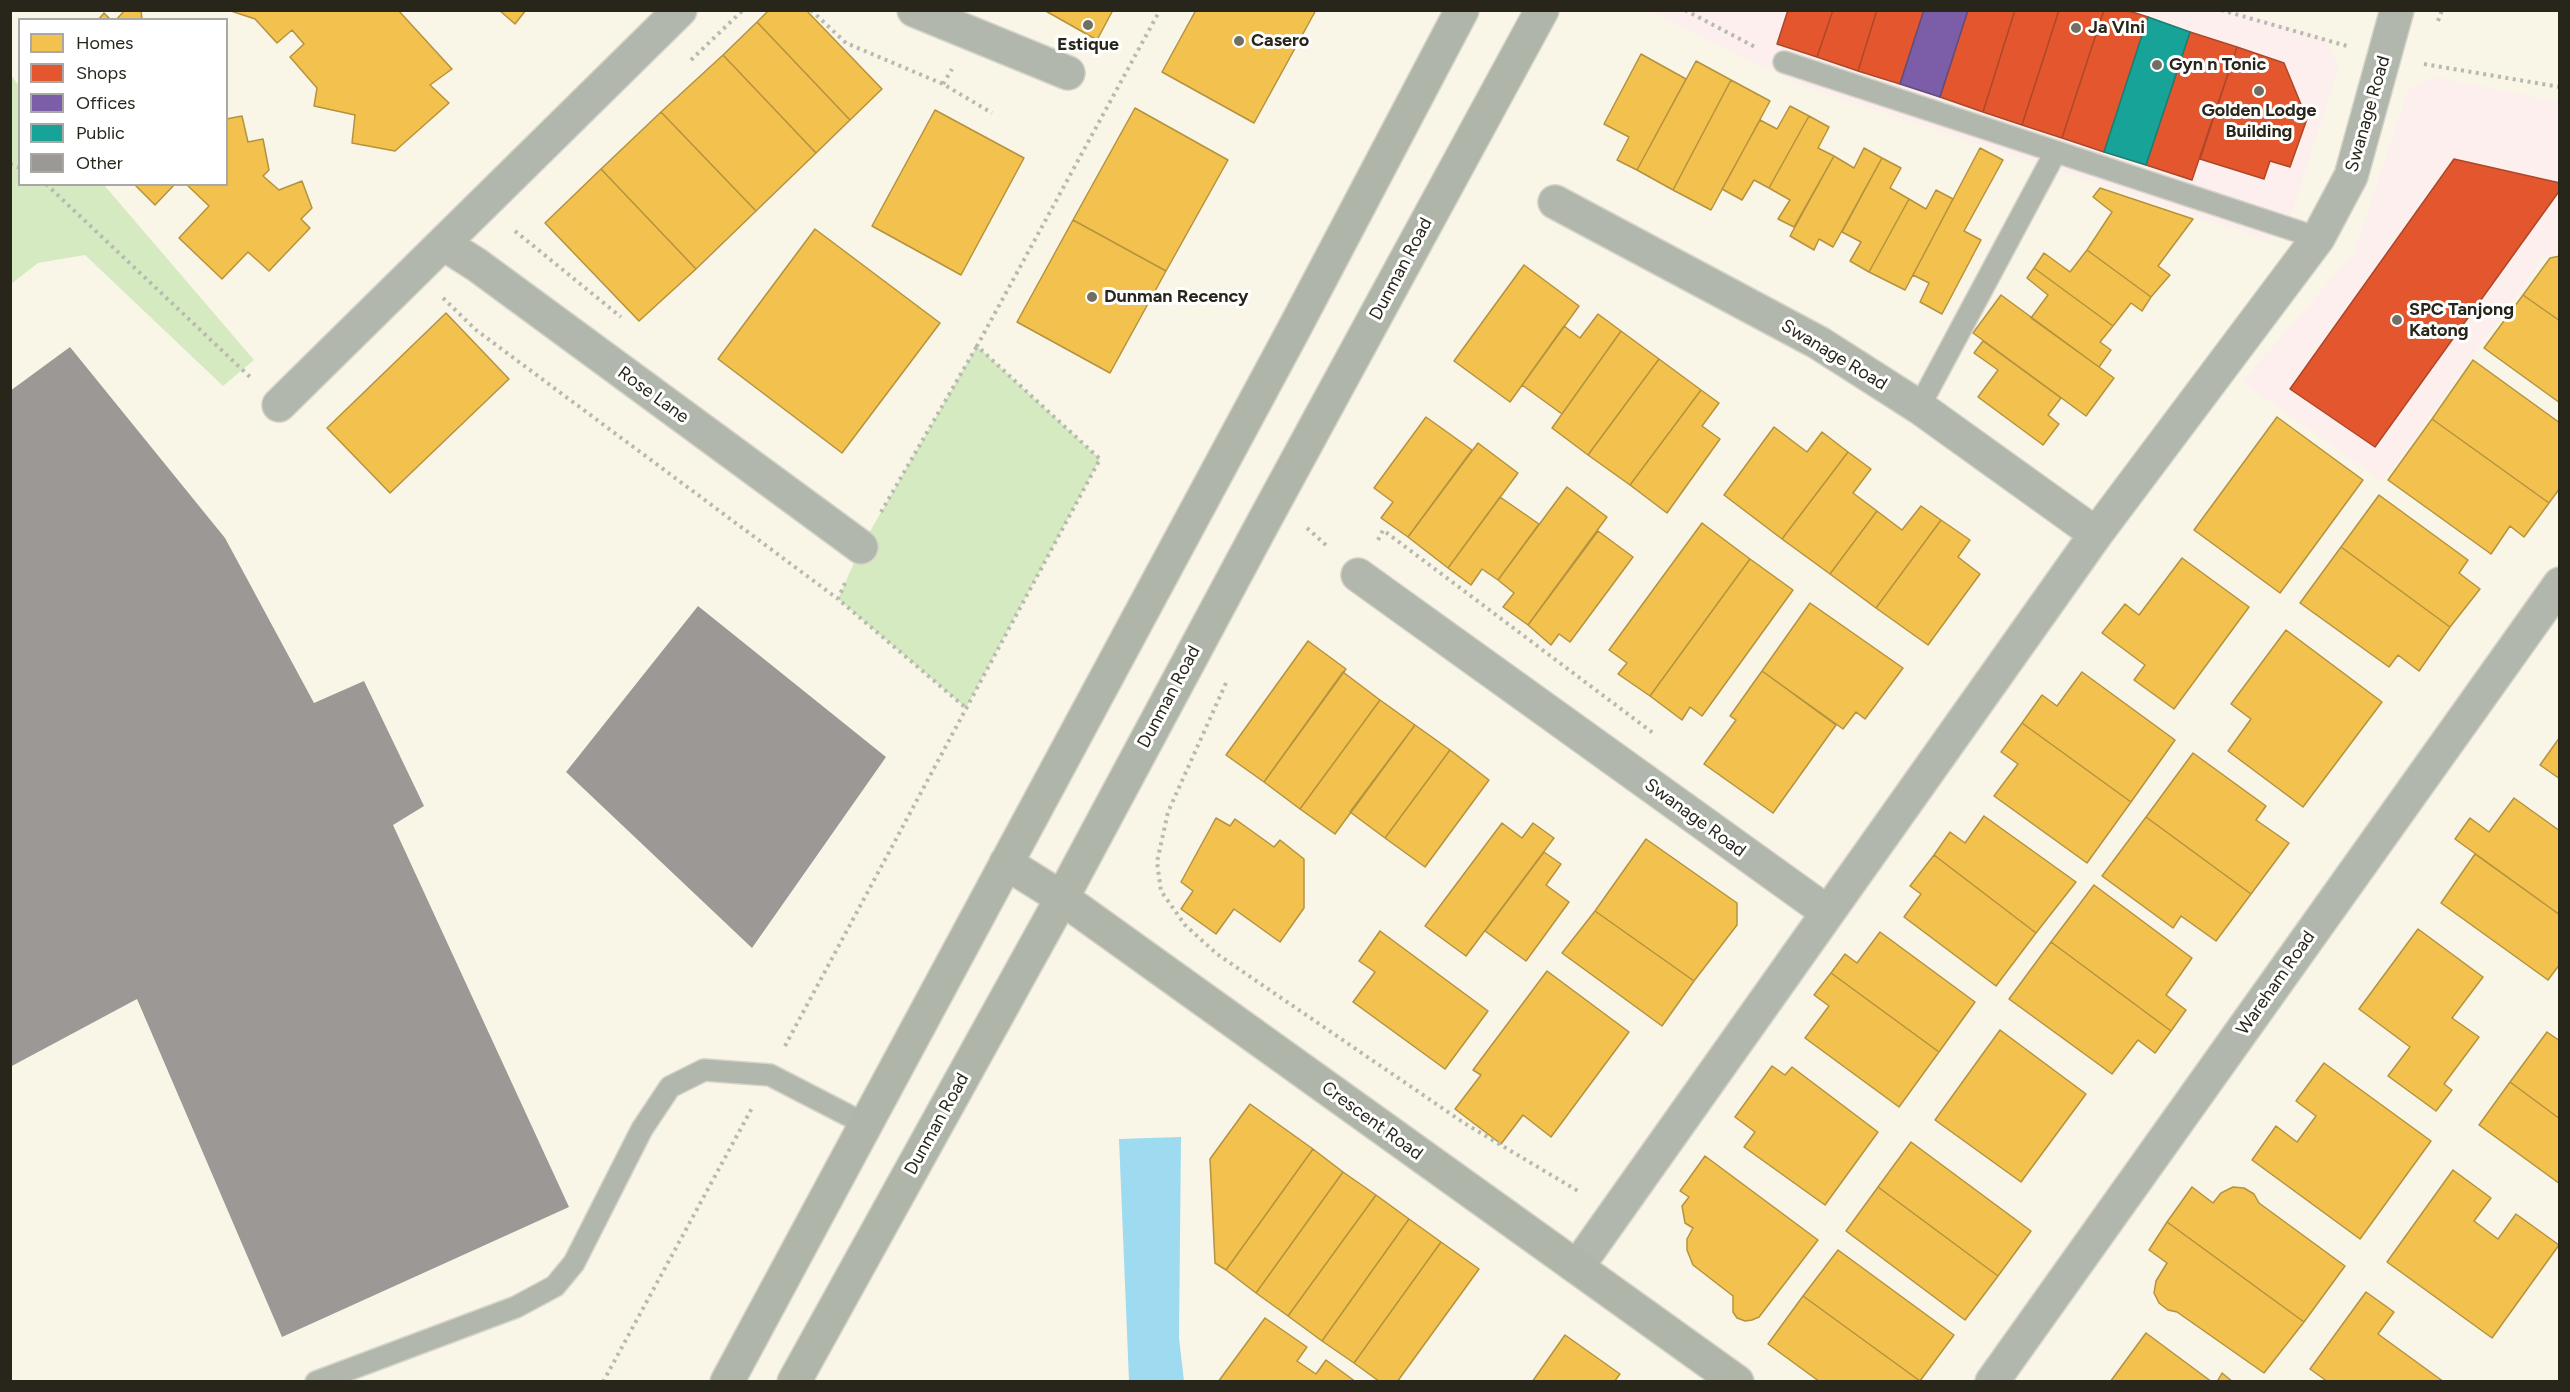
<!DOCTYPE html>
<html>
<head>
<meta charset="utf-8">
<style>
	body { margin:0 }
	#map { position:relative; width:2570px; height:1392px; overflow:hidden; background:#f9f6e8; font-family:Figtree,sans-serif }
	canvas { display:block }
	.frame { position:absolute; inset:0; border:12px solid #28261b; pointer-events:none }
	.legend { position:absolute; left:18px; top:18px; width:210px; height:168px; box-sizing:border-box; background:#fff; border:2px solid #a9a8a4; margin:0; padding:8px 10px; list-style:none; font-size:18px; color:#28261b }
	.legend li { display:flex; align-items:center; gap:12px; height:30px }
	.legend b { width:30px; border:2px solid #a9a8a4 }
</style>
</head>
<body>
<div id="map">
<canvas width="2570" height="1392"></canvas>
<div class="frame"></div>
<ul class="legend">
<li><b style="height:16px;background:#f2c14e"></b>Homes</li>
<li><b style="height:16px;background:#e4572e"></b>Shops</li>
<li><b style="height:16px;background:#7b5ea7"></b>Offices</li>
<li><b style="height:16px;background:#17a398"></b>Public</li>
<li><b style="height:16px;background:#9c9896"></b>Other</li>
</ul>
</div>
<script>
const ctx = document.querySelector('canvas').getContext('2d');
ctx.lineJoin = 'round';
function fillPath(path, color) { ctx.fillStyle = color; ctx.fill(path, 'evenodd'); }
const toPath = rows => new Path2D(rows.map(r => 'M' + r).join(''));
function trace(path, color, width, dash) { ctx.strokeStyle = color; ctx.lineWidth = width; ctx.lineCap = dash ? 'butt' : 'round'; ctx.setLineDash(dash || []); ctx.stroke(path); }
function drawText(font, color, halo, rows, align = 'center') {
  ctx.font = font + ' Figtree,sans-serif'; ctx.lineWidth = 6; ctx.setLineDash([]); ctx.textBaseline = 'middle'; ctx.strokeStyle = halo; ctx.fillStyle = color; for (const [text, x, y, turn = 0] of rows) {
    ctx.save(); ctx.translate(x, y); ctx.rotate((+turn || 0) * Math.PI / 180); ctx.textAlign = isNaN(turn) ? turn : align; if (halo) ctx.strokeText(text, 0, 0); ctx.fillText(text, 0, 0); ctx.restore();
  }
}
const commercial = toPath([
	[1649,11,2237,11,2326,39,2339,67,2291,215,2268,240,1803,86],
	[2434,77,2559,102,2559,254,2543,258,2383,482,2242,382,2354,253,2408,90]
]);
const green = toPath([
	[11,75,19,86,20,184,104,185,254,360,223,386,85,255,38,263,11,284],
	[977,346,1100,459,966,708,838,599,861,547]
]);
const water = toPath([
	[1181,1137,1179,1338,1184,1381,1129,1381,1119,1139]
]);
const homes = toPath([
	[125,10,141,10,142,20,116,20,125,10],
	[228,10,398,10,452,69,430,85,449,103,395,151,352,143,355,115,314,106,317,88,290,57,304,44,292,30,277,43,255,19,228,10],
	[499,10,526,10,515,24,499,10],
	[769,10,806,10,882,89,850,120,757,22,769,10],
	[1044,10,1113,10,1097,40,1044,10],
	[1196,10,1316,10,1254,123,1162,72,1196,10],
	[104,13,111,20,98,20,104,13],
	[757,22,850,120,816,153,723,55,757,22],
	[1641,54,1686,79,1637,170,1617,160,1629,137,1604,124,1641,54],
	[723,55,816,153,756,211,661,112,723,55],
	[1696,61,1731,80,1673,190,1637,170,1696,61],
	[1731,80,1770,101,1711,210,1673,190,1731,80],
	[1790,106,1809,116,1769,188,1754,180,1742,200,1722,189,1760,120,1777,129,1790,106],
	[1135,108,1228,160,1166,271,1073,220,1135,108],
	[935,110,1024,158,961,275,872,226,935,110],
	[661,112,756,211,696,269,601,169,661,112],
	[242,116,248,142,263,139,269,170,263,176,279,190,302,181,312,208,301,219,310,228,269,271,248,252,222,279,179,238,209,206,186,184,226,184,226,119,242,116],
	[1809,116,1829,127,1818,148,1834,156,1794,227,1778,219,1790,200,1769,188,1809,116],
	[1864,148,1882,158,1833,247,1819,239,1814,250,1790,236,1834,156,1854,168,1864,148],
	[1980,148,2003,160,1964,231,1981,240,1942,314,1920,302,1929,283,1913,275,1980,148],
	[1882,158,1901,168,1890,188,1909,199,1869,272,1850,261,1861,242,1842,232,1882,158],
	[601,169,696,269,639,321,545,223,601,169],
	[134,184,175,184,155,205,134,184],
	[2100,188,2193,219,2158,266,2170,275,2151,297,2087,250,2112,212,2093,197,2100,188],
	[1936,190,1953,199,1905,290,1869,272,1909,199,1926,209,1936,190],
	[1073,220,1166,271,1110,373,1017,322,1073,220],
	[815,229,940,323,842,453,718,359,815,229],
	[2087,250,2151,297,2142,311,2131,303,2113,326,2034,268,2044,253,2070,272,2087,250],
	[2560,256,2560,321,2523,295,2550,258,2560,256],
	[1524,265,1579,306,1510,402,1454,361,1524,265],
	[2034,268,2113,326,2100,342,2111,350,2099,367,2031,318,2048,295,2027,278,2034,268],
	[2001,295,2114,378,2086,416,1973,333,2001,295],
	[2523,295,2560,321,2560,403,2484,348,2523,295],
	[446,313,509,379,390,493,327,428,446,313],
	[1598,314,1621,331,1562,414,1522,385,1564,326,1580,338,1598,314],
	[1621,331,1659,359,1588,455,1552,428,1621,331],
	[1983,341,2061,398,2048,415,2059,424,2043,445,1978,397,1998,370,1974,353,1983,341],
	[1659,359,1701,390,1630,485,1588,455,1659,359],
	[2473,360,2560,423,2560,488,2549,503,2432,419,2473,360],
	[1701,390,1719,403,1702,426,1720,439,1667,513,1630,485,1701,390],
	[1426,417,1472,450,1408,537,1381,518,1393,502,1374,488,1426,417],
	[2277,417,2363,480,2280,593,2194,530,2277,417],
	[2432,419,2549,503,2524,537,2510,526,2491,554,2388,480,2432,419],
	[1774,427,1807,452,1822,432,1848,452,1782,539,1724,495,1774,427],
	[1478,443,1518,473,1448,568,1408,537,1478,443],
	[1848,452,1871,469,1853,493,1877,511,1830,574,1782,539,1848,452],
	[1567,487,1607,517,1528,625,1503,607,1514,593,1498,580,1567,487],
	[2379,495,2468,560,2459,573,2480,589,2450,627,2341,547,2379,495],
	[1500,497,1539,524,1498,580,1482,569,1471,585,1448,568,1500,497],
	[1921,506,1941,520,1876,608,1830,574,1877,511,1902,530,1921,506],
	[1941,520,1970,540,1958,557,1980,574,1928,645,1876,608,1941,520],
	[1702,523,1750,559,1650,696,1618,674,1627,663,1609,650,1702,523],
	[1598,531,1633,557,1570,642,1559,634,1551,645,1528,625,1598,531],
	[2341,547,2450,627,2419,671,2398,655,2389,667,2300,603,2341,547],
	[2182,558,2249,607,2174,709,2134,680,2145,665,2102,633,2125,604,2139,615,2182,558],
	[1750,559,1793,590,1702,716,1690,707,1682,720,1650,696,1750,559],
	[1810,603,1903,668,1865,719,1856,712,1843,729,1762,671,1810,603],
	[2286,630,2382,702,2303,807,2228,751,2251,719,2231,704,2286,630],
	[1308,641,1346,669,1264,782,1226,755,1308,641],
	[1762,671,1836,725,1773,813,1704,764,1736,720,1730,716,1762,671],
	[1343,672,1380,700,1300,809,1264,782,1343,672],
	[2082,672,2175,740,2131,802,2022,723,2042,695,2057,706,2082,672],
	[1380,700,1415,725,1335,834,1300,809,1380,700],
	[2022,723,2131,802,2087,863,1994,796,2018,764,2001,752,2022,723],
	[1415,725,1450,750,1385,838,1350,812,1415,725],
	[2560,737,2560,779,2540,765,2560,737],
	[1450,750,1489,780,1425,867,1385,838,1450,750],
	[2193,753,2266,806,2256,820,2289,843,2251,894,2146,817,2193,753],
	[2514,798,2560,831,2560,915,2455,839,2470,818,2489,832,2514,798],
	[1984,816,2076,882,2036,933,1934,855,1950,832,1965,843,1984,816],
	[2146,817,2251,894,2216,941,2181,916,2173,928,2102,876,2146,817],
	[1216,818,1230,826,1235,819,1274,847,1280,840,1304,859,1304,908,1280,942,1234,909,1216,934,1181,909,1193,891,1181,882,1216,818],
	[1502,823,1522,838,1533,823,1554,838,1466,956,1425,926,1502,823],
	[1646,839,1737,903,1737,925,1694,981,1595,911,1646,839],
	[1544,852,1561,864,1546,885,1569,902,1526,961,1485,931,1544,852],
	[2475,854,2560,915,2560,964,2548,980,2441,903,2475,854],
	[1934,855,2036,933,1996,986,1904,917,1921,894,1910,886,1934,855],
	[2094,885,2192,958,2166,995,2186,1010,2171,1031,2051,942,2094,885],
	[1595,911,1694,981,1662,1026,1562,953,1595,911],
	[2418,929,2483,977,2452,1018,2479,1037,2444,1084,2452,1090,2436,1111,2388,1076,2410,1047,2359,1009,2418,929],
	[1380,931,1488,1011,1445,1069,1353,1002,1375,972,1359,961,1380,931],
	[1880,932,1975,1002,1939,1052,1831,973,1845,954,1857,963,1880,932],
	[2051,942,2171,1031,2155,1053,2138,1040,2112,1074,2009,999,2051,942],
	[1547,971,1629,1032,1551,1137,1523,1115,1501,1144,1455,1109,1481,1075,1473,1070,1547,971],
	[1831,973,1939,1052,1899,1107,1805,1038,1829,1006,1814,995,1831,973],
	[2000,1030,2086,1094,2021,1182,1935,1120,2000,1030],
	[2547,1032,2560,1041,2560,1119,2510,1082,2547,1032],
	[2324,1063,2431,1141,2360,1239,2252,1160,2276,1126,2297,1142,2316,1116,2296,1101,2324,1063],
	[1772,1066,1785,1075,1792,1067,1878,1132,1825,1205,1744,1147,1755,1132,1735,1117,1772,1066],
	[2510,1082,2560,1119,2560,1184,2479,1125,2510,1082],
	[1250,1104,1313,1149,1226,1270,1215,1263,1210,1159,1250,1104],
	[1911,1142,2031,1231,1998,1276,1878,1187,1911,1142],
	[1313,1149,1343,1172,1256,1293,1226,1270,1313,1149],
	[1705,1156,1818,1240,1759,1317,1752,1320,1745,1321,1737,1318,1733,1312,1733,1296,1693,1265,1687,1250,1687,1239,1693,1228,1685,1223,1682,1206,1689,1197,1680,1191,1705,1156],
	[2453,1170,2491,1198,2474,1221,2498,1239,2516,1214,2559,1245,2492,1338,2387,1262,2453,1170],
	[1343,1172,1376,1195,1288,1316,1256,1293,1343,1172],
	[1878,1187,1998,1276,1965,1320,1846,1231,1878,1187],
	[2192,1187,2213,1203,2221,1193,2233,1187,2244,1188,2254,1194,2259,1203,2345,1266,2304,1322,2167,1222,2192,1187],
	[1376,1195,1409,1219,1322,1341,1288,1316,1376,1195],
	[1409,1219,1441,1242,1354,1363,1322,1341,1409,1219],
	[2167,1222,2304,1322,2264,1373,2177,1312,2168,1310,2159,1303,2154,1293,2156,1281,2167,1263,2149,1250,2167,1222],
	[1441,1242,1479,1269,1397,1382,1380,1382,1354,1363,1441,1242],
	[1838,1250,1954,1335,1920,1381,1803,1296,1838,1250],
	[2366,1292,2394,1312,2378,1334,2444,1382,2328,1382,2310,1369,2366,1292],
	[1803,1296,1920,1381,1919,1382,1820,1382,1768,1344,1803,1296],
	[1265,1318,1307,1347,1297,1361,1316,1374,1326,1360,1356,1382,1218,1382,1265,1318],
	[2146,1333,2212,1382,2110,1382,2146,1333],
	[1565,1335,1620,1374,1614,1382,1532,1382,1565,1335],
	[2222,1373,2233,1382,2217,1382,2222,1373]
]);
const shops = toPath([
	[1788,10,1833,10,1817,57,1777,44,1788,10],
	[1833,10,1877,10,1858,71,1817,57,1833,10],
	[1877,10,1924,10,1900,84,1858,71,1877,10],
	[1968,10,2015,10,1983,112,1940,97,1968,10],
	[2015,10,2059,10,2022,125,1983,112,2015,10],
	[2059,10,2104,10,2062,138,2022,125,2059,10],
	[2104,10,2126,10,2148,17,2104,152,2062,138,2104,10],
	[2190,32,2237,47,2192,180,2146,165,2190,32],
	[2237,47,2284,63,2307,119,2290,167,2270,161,2264,179,2200,159,2237,47],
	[2454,159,2560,183,2560,190,2375,447,2290,389,2454,159]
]);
const offices = toPath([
	[1924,10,1968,10,1940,97,1900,84,1924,10]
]);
const public = toPath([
	[2148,17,2190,32,2146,165,2104,152,2148,17]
]);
const building = toPath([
	[70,347,225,538,314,703,364,681,424,806,393,825,569,1207,282,1337,137,999,10,1067,10,391],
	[698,606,886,757,752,948,566,772]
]);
const path = toPath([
	[811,10,846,43,943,84,992,113],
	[1685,10,1755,47],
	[2221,10,2347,46],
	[2438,21,2442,10],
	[691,60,743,10],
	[2424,64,2560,87],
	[943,84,952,69],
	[10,164,20,168],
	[46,184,250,377],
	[515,231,621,317],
	[443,298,476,330,838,599],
	[881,512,977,346],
	[1307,528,1328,547],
	[1378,540,1383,530,1653,733],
	[845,583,838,599,966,708],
	[1226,683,1168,812,1157,862,1161,891,1185,925,1217,954,1464,1123,1578,1191,1579,1194],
	[785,1046,1100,459,977,346,1160,10],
	[603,1382,752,1108]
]);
const lane = toPath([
	[1784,62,2318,238],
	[1919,407,2055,153],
	[316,1382,516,1307,555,1286,574,1263,642,1129,670,1087,704,1070,770,1075,865,1124]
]);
const street = toPath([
	[914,10,1068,73],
	[1555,202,1819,343,1919,407,2096,534],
	[444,244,477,265,861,547],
	[279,405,680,10],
	[1358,575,1827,912],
	[1577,1267,2096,534,2318,238,2351,176,2397,10],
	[1992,1382,2560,584]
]);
const secondary = toPath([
	[1006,863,1062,898,1737,1382],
	[727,1382,1293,331,1462,10],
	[794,1382,1062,898,1263,523,1542,10]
]);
const markers = [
	[1088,25,6,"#716f63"],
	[2076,28,6,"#716f63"],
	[1239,41,6,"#716f63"],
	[2157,65,6,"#716f63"],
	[2259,91,6,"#716f63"],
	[1092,297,6,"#716f63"],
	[2397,320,6,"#716f63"]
];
const poiNames = [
	["Ja VIni",2088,28],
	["Casero",1251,41],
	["Estique",1088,45,"center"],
	["Gyn n Tonic",2169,65],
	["Golden Lodge",2259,111,"center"],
	["Building",2259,132,"center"],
	["Dunman Recency",1104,297],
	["SPC Tanjong",2409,310],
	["Katong",2409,331]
];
const streetNames = [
	["Swanage Road",2368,114,-74],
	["Dunman Road",1401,269,-62],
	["Swanage Road",1834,355,31],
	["Rose Lane",653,395,36],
	["Dunman Road",1169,697,-62],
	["Swanage Road",1695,818,36],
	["Wareham Road",2276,983,-55],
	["Crescent Road",1372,1121,36],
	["Dunman Road",937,1124,-61]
];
fillPath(commercial, '#fcefed');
fillPath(green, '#d6eac2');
fillPath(water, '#9edaf0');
fillPath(homes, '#f2c14e');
trace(homes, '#b5923f', 1.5);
fillPath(shops, '#e4572e');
trace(shops, '#ac4828', 1.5);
fillPath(offices, '#7b5ea7');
trace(offices, '#624d7d', 1.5);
fillPath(public, '#17a398');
trace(public, '#1c7e72', 1.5);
fillPath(building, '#9c9896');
trace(lane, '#d6d4c9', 24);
trace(street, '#d6d4c9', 36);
trace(secondary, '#d6d4c9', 36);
trace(path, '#b8baaf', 4, [3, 4.5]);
trace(lane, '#b1b7ac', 21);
trace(street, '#b1b7ac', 33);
trace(secondary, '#afb5a9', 33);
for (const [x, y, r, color] of markers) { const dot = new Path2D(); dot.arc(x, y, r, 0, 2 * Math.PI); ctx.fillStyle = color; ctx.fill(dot); trace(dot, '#fff', 2); }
drawText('bold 18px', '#28261b', '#fff', poiNames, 'left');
drawText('18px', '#28261b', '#fff', streetNames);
</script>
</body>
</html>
